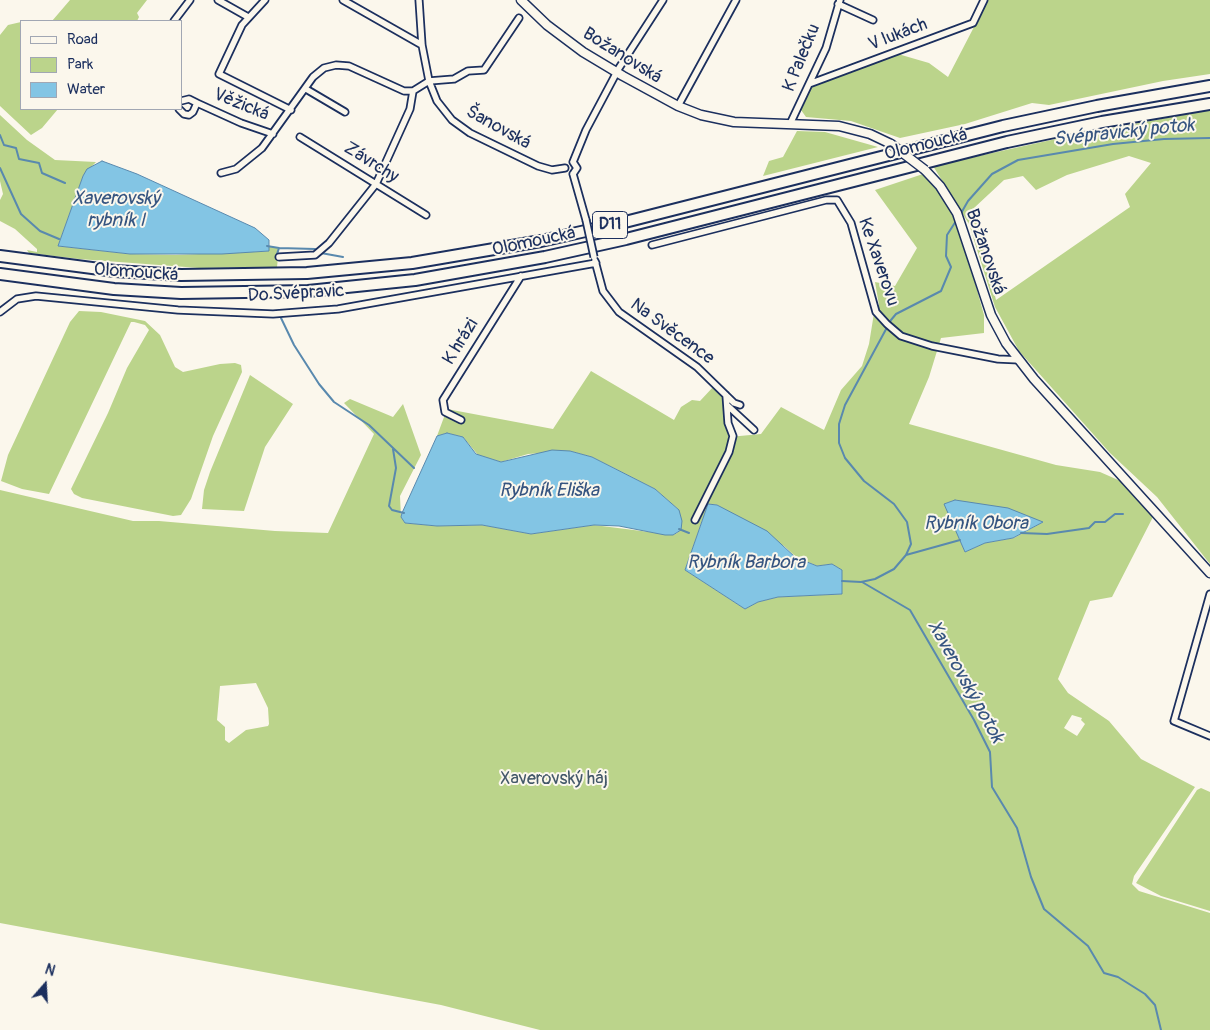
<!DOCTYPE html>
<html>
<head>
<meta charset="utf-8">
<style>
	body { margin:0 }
	#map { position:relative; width:1210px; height:1030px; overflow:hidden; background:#fbf7ec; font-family:Pangolin,sans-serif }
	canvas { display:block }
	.legend { position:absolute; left:20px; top:20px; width:162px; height:90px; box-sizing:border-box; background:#fbf7ec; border:1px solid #a1a7b3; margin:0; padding:6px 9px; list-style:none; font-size:15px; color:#1b2f5e }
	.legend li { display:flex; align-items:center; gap:10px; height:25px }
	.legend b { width:25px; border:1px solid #a1a7b3 }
	.north { position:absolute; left:20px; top:960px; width:50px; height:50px; -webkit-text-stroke:4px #fbf7ec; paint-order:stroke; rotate:19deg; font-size:14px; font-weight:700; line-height:20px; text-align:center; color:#1b2f5e }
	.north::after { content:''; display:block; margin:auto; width:18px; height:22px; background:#1b2f5e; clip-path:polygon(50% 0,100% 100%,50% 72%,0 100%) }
</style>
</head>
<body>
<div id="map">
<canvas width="1210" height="1030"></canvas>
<ul class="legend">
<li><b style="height:6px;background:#fbf7ec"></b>Road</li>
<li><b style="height:14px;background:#bbd48b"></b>Park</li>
<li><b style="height:14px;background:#83c5e4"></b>Water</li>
</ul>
<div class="north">N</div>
</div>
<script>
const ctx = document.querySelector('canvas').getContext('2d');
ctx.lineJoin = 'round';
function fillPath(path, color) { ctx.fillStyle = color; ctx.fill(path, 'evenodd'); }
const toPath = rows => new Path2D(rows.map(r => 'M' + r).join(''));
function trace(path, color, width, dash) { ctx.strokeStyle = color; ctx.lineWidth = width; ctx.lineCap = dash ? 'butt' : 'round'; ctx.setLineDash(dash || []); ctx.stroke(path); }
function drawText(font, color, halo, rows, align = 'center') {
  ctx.font = font + ' Pangolin,sans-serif'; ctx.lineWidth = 4; ctx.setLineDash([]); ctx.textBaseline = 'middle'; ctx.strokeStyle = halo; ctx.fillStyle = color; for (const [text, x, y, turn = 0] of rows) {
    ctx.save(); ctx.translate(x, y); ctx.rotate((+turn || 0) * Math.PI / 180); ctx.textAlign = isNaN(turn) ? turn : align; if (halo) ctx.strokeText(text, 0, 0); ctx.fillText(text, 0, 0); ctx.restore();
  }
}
const green = toPath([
	[70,0,147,0,137,13,139,17,137,21,52,21],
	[988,0,1210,0,1210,74,1163,81,1049,105,1032,103,965,124,900,138,851,121,806,117,801,110,812,86,898,54,929,63,948,77],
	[21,22,21,109,58,109,42,128,31,135,0,106,0,35,8,25],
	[1210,110,1210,564,1157,497,1110,453,1019,351,995,307,969,224,933,166,1074,135],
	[1129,156,1151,163,1125,194,1130,207,996,300,974,208,1004,180,1023,176,1036,190,1067,175],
	[0,115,27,140,55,160,96,162,83,176,58,246,130,254,176,255,269,251,269,246,279,248,277,267,199,268,79,259,29,253,27,250,37,252,37,249,15,229,0,221,0,200,3,194,0,181],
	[797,131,825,132,878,147,763,176,769,161,783,157],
	[926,173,948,205,963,240,984,315,984,333,941,338,929,377,909,424,1056,465,1100,472,1125,483,1154,515,1112,597,1090,601,1058,679,1068,693,1109,721,1141,759,1195,787,1134,876,1132,884,1139,891,1210,913,1210,1030,540,1030,441,1005,0,923,0,490,133,521,159,521,275,531,328,533,374,434,344,403,350,399,393,417,403,404,421,455,400,496,401,517,405,523,437,526,482,525,531,534,594,525,673,535,677,533,681,530,679,510,655,489,592,457,570,451,528,454,501,462,478,455,463,437,447,433,437,436,447,409,553,429,591,371,674,420,681,407,692,400,700,401,714,386,723,397,729,437,761,434,781,407,824,430,841,390,862,366,869,344,875,307,879,305,875,282,895,286,917,248,875,190],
	[955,500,1043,522,1014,538,985,543,965,552,945,504],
	[708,504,717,505,725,510,784,546,795,556,817,566,832,564,842,570,842,594,778,597,758,602,745,609,685,570],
	[256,683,268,708,269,724,268,726,246,730,229,743,225,740,225,727,217,720,220,686],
	[1072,715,1082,718,1081,720,1085,724,1077,736,1064,728],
	[79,311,101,312,145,321,160,335,175,367,183,372,220,364,235,363,241,365,242,372,213,436,191,499,181,515,173,516,82,498,74,494,71,489,108,413,127,368,149,330,145,325,134,322,131,322,49,494,22,489,1,481,8,455,70,322],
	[250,375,293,404,265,447,244,511,202,509,204,490,210,472],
	[1201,788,1210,792,1210,911,1161,896,1136,883,1197,790]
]);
const water = toPath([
	[102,161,137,174,255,228,269,240,269,251,222,254,130,254,58,246,83,176,87,169,102,161],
	[447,433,463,437,476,454,501,462,552,450,570,451,592,457,655,489,679,510,682,521,681,530,673,535,665,535,619,526,594,525,531,534,482,525,437,526,405,523,401,517,402,513,437,436,447,433],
	[955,500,1008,508,1043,522,1013,538,985,543,965,552,944,504,955,500],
	[708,504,717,505,767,531,795,557,817,566,832,564,842,570,842,594,778,597,758,602,745,609,685,570,708,504]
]);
const stream = toPath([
	[0,135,4,145,16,148,19,159,39,163,42,173,65,183],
	[0,168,21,214,40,231,59,239],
	[960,215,968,201,992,174,1018,160,1113,144,1164,139,1210,138],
	[267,246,279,248,277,254],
	[279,248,315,249],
	[321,253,343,257],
	[281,318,294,345,319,384,334,402,369,425,414,468],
	[393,449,396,468,389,506,392,510,404,513],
	[679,529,689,533],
	[1021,533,1047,534,1089,528,1095,522,1105,522,1115,514,1123,514],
	[906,555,960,540],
	[842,581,861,582,875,579,894,569,906,555,911,544,907,522,894,504,864,481,845,458,839,443,839,424,845,405,891,320,896,314,941,291,951,267,946,256,947,235,956,221],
	[862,582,910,610,974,720,990,752,992,787,1017,828,1031,877,1044,909,1088,946,1104,973,1118,977,1145,994,1155,1005,1161,1030]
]);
const street = toPath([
	[218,0,248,17],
	[265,0,242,25,219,74,291,110],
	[343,0,422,45],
	[419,0,422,45,429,81,437,101,452,120,470,133,538,166,552,170,565,168],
	[838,4,873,20],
	[174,21,190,0],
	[809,84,973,23,984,0],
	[306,89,345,112],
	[197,103,241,123,273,134],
	[678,106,736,0],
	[179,109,184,114,189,115,193,112,197,103,189,99,181,101],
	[790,124,826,48,840,0],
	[300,137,426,215],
	[573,162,586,130,619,68,663,0],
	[573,162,577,168,573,174],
	[221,173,236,169,262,148,313,77,324,68,336,65,349,66,404,91,413,91],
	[573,174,586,220],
	[652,245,826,200,837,200,851,223,876,312,887,324,901,336,932,346,998,359,1020,360],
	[279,257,315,255,329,243,376,184,410,109,413,91,429,81,454,79,468,71,484,70,519,18],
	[595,261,603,291,619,312,697,367,734,403,740,405],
	[0,312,17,299,36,296,178,310,273,314,338,309,596,263],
	[728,406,754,430],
	[461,420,445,412,443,400,521,276],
	[695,520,729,452,733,436,728,423,726,395],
	[1210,594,1174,721,1210,736]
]);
const secondary = toPath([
	[521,0,547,25,583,52,623,76,678,106,701,115,734,122,839,126,870,134,891,144],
	[925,170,940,186,957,213,991,315,1006,343,1034,379,1210,573]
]);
const highway = toPath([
	[0,256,115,271,181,275,307,273,412,263,541,241,621,223,1003,126,1097,106,1210,86],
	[0,274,114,289,181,293,308,291,415,280,545,257,626,239,1007,142,1102,122,1210,104]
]);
const streetBridge = toPath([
	[586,220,594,257]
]);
const secondaryBridge = toPath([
	[891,144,925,170]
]);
const shields = [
	[610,225,35]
];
const shieldNames = [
	["D11",610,225]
];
const streetNames = [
	["V lukách",898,35,-21],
	["Božanovská",622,56,32],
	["K Palečku",802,58,-68],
	["Věžická",241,105,22],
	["Šanovská",498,128,29],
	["Olomoucká",926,145,-14],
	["Závrchy",371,163,32],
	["Olomoucká",534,242,-12],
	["Božanovská",985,252,71],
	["Ke Xaverovu",878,262,71],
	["Olomoucká",136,273,4],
	["Do Svépravic",296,294,-3],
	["Na Svěcence",672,332,36],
	["K hrázi",461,342,-58]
];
const parkNames = [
	["Xaverovský háj",554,779]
];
const waterNames = [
	["Svépravický potok",1124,133,-6],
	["Xaverovský",116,199],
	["rybník I",116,221],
	["Rybník Eliška",549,491],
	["Rybník Obora",976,524],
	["Rybník Barbora",746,563],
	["Xaverovský potok",965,682,61]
];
fillPath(green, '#bbd48b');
fillPath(water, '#83c5e4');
trace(water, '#5989ae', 1);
trace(stream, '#5989ae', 2);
trace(street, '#1b2f5e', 9);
trace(secondary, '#1b2f5e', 11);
trace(highway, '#1b2f5e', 14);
trace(street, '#fbf7ec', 5.5);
trace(secondary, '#fbf7ec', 8);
trace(highway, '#fbf7ec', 10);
trace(streetBridge, '#1b2f5e', 9, []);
trace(secondaryBridge, '#1b2f5e', 11, []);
trace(streetBridge, '#fbf7ec', 5.5);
trace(secondaryBridge, '#fbf7ec', 8);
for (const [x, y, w] of shields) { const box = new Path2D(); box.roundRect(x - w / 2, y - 13.5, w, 27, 4); ctx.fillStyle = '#fbf7ec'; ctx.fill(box); trace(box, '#1b2f5e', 1); }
drawText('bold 16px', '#1b2f5e', null, shieldNames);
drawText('18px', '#1b2f5e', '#fbf7ec', streetNames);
drawText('18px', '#435869', '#fbf7ec', parkNames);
drawText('italic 19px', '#355480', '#fbf7ec', waterNames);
</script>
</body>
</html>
